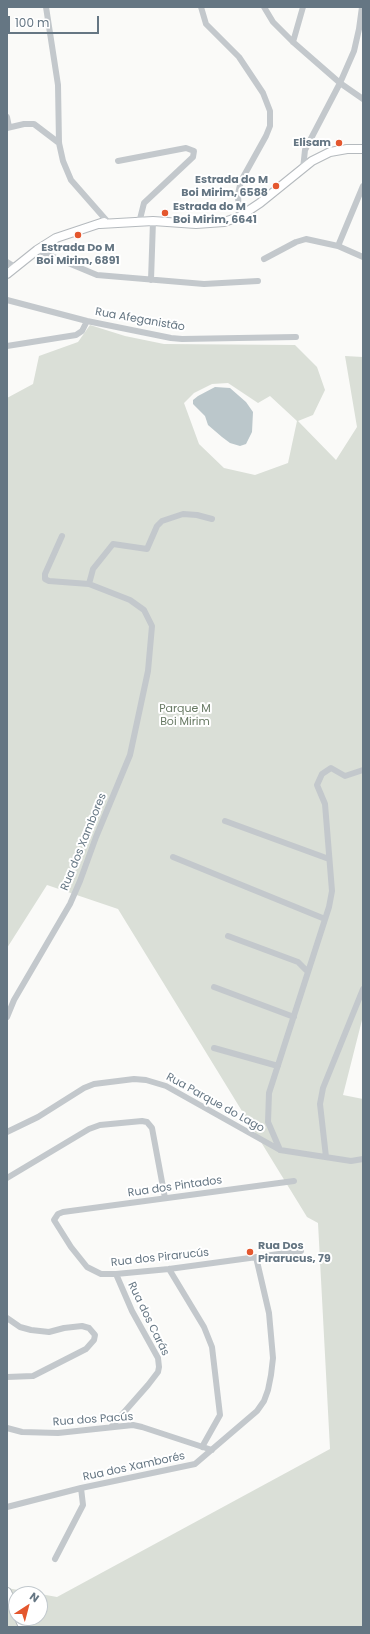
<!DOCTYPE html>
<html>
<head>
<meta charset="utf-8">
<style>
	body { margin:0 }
	#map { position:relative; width:370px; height:1634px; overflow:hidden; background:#fafaf8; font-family:Poppins,sans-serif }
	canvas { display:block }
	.frame { position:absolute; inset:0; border:8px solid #657683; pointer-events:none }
	.north { position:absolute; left:8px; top:1586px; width:40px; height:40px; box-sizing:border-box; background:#fff; border:1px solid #c1c8cd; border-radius:50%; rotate:36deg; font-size:11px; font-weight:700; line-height:16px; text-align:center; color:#657683 }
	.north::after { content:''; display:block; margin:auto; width:14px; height:18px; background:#e4572e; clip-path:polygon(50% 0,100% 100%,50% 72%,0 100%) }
	.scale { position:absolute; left:8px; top:16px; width:91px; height:18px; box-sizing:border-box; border:2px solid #657683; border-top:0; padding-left:5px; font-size:12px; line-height:14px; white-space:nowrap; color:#657683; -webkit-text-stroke:3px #fff; paint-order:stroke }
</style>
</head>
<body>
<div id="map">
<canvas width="370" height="1634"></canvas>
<div class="frame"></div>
<div class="north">N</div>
<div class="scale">100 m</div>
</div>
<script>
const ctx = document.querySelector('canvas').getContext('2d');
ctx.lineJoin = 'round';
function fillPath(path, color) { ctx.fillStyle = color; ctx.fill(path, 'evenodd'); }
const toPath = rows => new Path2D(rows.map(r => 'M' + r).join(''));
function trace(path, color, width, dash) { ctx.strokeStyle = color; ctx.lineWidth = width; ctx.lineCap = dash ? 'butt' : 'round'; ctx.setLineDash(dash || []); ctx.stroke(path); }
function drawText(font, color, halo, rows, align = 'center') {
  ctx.font = font + ' Poppins,sans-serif'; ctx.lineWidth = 4; ctx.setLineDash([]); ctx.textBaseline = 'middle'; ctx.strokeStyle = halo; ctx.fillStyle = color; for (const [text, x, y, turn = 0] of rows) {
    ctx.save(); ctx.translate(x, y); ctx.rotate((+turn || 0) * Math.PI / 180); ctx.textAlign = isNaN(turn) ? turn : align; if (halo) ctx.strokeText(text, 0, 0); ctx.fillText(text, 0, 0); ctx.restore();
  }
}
const green = toPath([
	[90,325,125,336,164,344,295,345,317,367,325,390,313,415,298,421,336,460,357,427,345,356,363,357,363,1016,343,1095,363,1099,363,1627,7,1627,7,1588,57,1597,330,1449,318,1223,307,1217,118,909,47,885,7,948,7,398,33,384,39,356,78,342],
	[228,383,258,403,270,396,297,421,288,463,255,475,224,468,199,444,184,403,194,393,212,384],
	[16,1594,40,1594,40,1618,16,1618]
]);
const water = toPath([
	[215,387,230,388,246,402,253,412,252,432,246,444,240,446,230,443,222,437,208,425,205,416,193,404,193,400,198,396]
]);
const minor = toPath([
	[46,7,58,85,59,143,63,161,71,180,107,221],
	[201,7,206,24,239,57,263,93,270,111,270,126,266,136,241,181,238,194,239,217],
	[264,7,273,22,293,42,340,83,363,99],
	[293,42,303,7],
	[7,117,9,127],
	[7,128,24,124,34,124,59,143],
	[118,161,186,148,194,151,193,157,144,203,140,219],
	[303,169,305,150,340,83,354,51,359,29,362,7],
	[338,246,363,186],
	[37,250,97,275,204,284,258,281],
	[264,259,296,242,306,239,338,246,363,257],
	[7,262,15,267],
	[151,280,153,221],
	[7,300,87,321,171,338,182,339,296,337],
	[7,346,76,335,82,331,87,321],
	[89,584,93,569,113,544,147,549,157,526,162,521,183,514,197,515,212,519],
	[225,821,329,859],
	[173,857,325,919],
	[228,936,298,962,308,972],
	[214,987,294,1017],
	[7,1017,14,1000,70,904,80,881,96,837,130,755,148,671,152,626,144,610,130,600,89,584,49,581,45,579,45,574,62,536],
	[214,1048,278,1066],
	[7,1132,38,1117,84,1088,94,1084,134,1079,146,1080,166,1086,280,1150,351,1161,363,1159],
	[280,1150,268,1122,269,1093,329,907,332,891,325,804,317,785,322,774,331,768,345,776,363,770],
	[326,1157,320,1104,323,1088,363,989],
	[7,1178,89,1129,100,1125,142,1121,147,1122,152,1128,165,1198],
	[294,1181,63,1212,58,1214,54,1220,71,1247,87,1267,101,1274,116,1274,169,1269,301,1251],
	[169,1269,204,1327,212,1347,220,1415,202,1447],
	[7,1318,20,1327,31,1330,49,1332,64,1328,82,1326,89,1328,95,1335,94,1340,86,1349,33,1376,7,1377],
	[111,1427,148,1385,158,1372,159,1367,158,1358,132,1311,116,1274],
	[7,1428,22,1432,58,1433,133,1425,142,1427,212,1450],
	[7,1507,81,1488,195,1464,257,1411,264,1401,268,1390,271,1375,273,1358,269,1313,256,1257],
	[55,1559,83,1505,81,1488]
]);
const major = toPath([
	[100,224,153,221,196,224,224,222,239,217,260,203,312,161,330,152,347,149,363,149],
	[7,274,37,250,56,238,104,222],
	[7,1592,16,1612],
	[19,1618,23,1627]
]);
const markers = [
	[339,143,4,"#e4572e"],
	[276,186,4,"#e4572e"],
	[165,213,4,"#e4572e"],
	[78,235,4,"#e4572e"],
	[250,1252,4,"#e4572e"]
];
const poiNames = [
	["Elisam",331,143],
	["Estrada do M",268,180],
	["Boi Mirim, 6588",268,193],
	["Estrada do M",173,207,"left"],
	["Boi Mirim, 6641",173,220,"left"],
	["Estrada Do M",78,248,"center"],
	["Boi Mirim, 6891",78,261,"center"],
	["Rua Dos",258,1246,"left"],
	["Pirarucus, 79",258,1259,"left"]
];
const streetNames = [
	["Rua Afeganistão",140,320,10],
	["Rua dos Xambores",84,842,-68],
	["Rua Parque do Lago",215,1103,29],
	["Rua dos Pintados",175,1187,-8],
	["Rua dos Pirarucús",160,1258,-6],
	["Rua dos Carás",148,1319,64],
	["Rua dos Pacús",93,1420,-4],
	["Rua dos Xamborés",134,1467,-12]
];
const parkNames = [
	["Parque M",185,709],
	["Boi Mirim",185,722]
];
fillPath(green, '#dadfd7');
fillPath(water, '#bbc7cb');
trace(major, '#b5babe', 10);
trace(minor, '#c3c8cc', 6);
trace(major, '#fff', 8);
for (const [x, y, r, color] of markers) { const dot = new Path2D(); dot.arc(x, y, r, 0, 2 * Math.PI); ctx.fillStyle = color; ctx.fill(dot); trace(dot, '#fff', 1.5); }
drawText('bold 11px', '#657683', '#fff', poiNames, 'right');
drawText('11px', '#657683', '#fff', streetNames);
drawText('11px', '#687a64', '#fff', parkNames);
</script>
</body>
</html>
